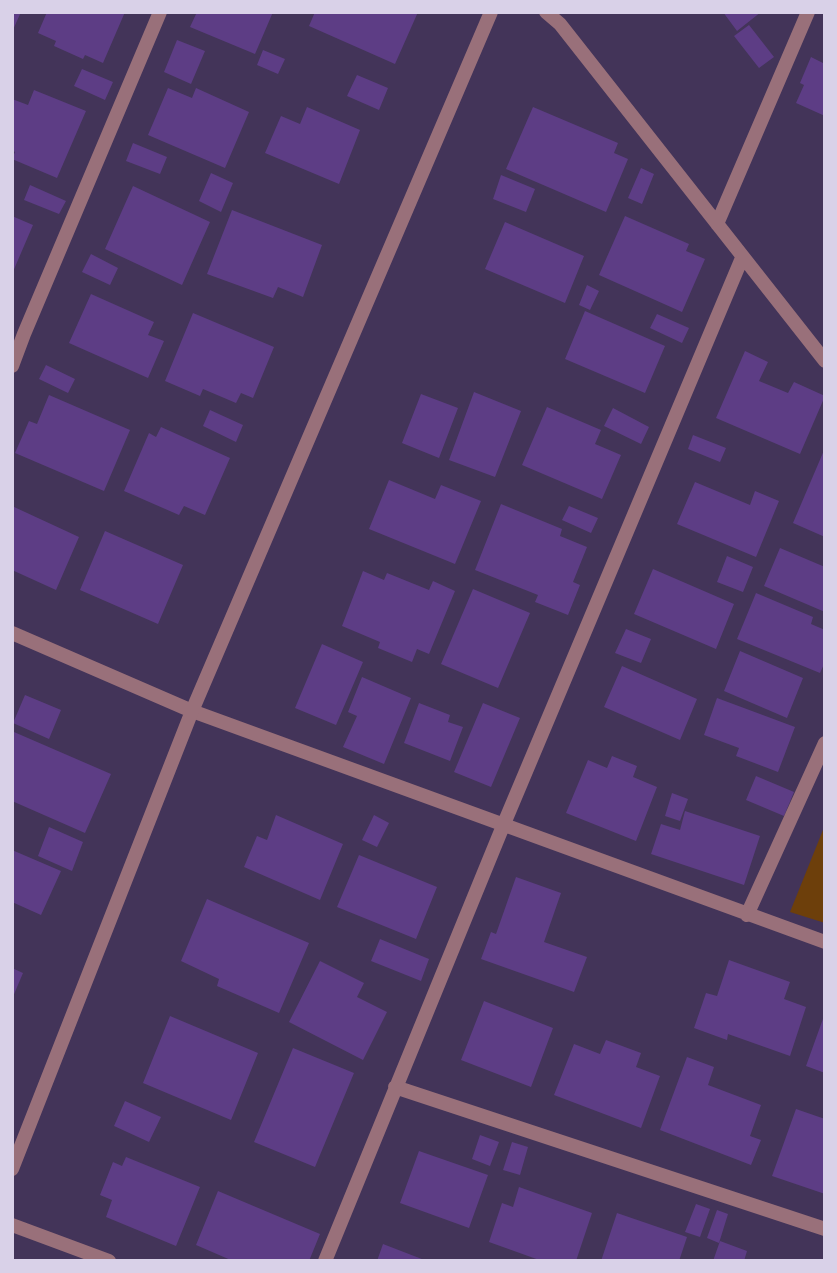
<!DOCTYPE html>
<html>
<head>
<meta charset="utf-8">
<style>
	body { margin:0 }
	#map { position:relative; width:837px; height:1273px; overflow:hidden; background:#433459; font-family:"Libre Baskerville",serif }
	canvas { display:block }
	.frame { position:absolute; inset:0; border:14px solid #d9d1e8; pointer-events:none }
</style>
</head>
<body>
<div id="map">
<canvas width="837" height="1273"></canvas>
<div class="frame"></div>
</div>
<script>
const ctx = document.querySelector('canvas').getContext('2d');
ctx.lineJoin = 'round';
function fillPath(path, color) { ctx.fillStyle = color; ctx.fill(path, 'evenodd'); }
const toPath = rows => new Path2D(rows.map(r => 'M' + r).join(''));
function trace(path, color, width, dash) { ctx.strokeStyle = color; ctx.lineWidth = width; ctx.lineCap = dash ? 'butt' : 'round'; ctx.setLineDash(dash || []); ctx.stroke(path); }
const green = toPath([
	[825,825,825,923,790,912]
]);
const building = toPath([
	[12,12,21,12,12,32],
	[47,12,125,12,103,63,85,55,83,59,54,46,56,41,38,33],
	[197,12,273,12,255,54,190,27],
	[315,12,418,12,395,64,309,26],
	[723,12,761,12,737,31],
	[749,25,774,57,759,68,734,36],
	[177,40,205,51,191,84,164,72],
	[263,50,285,59,278,74,257,65],
	[811,57,825,64,825,116,796,103,804,85,800,83],
	[82,69,113,82,105,100,74,86],
	[357,75,388,88,379,110,347,96],
	[168,88,192,98,196,88,249,112,225,168,148,135],
	[34,90,86,111,57,178,12,159,15,152,12,150,12,99,28,105],
	[307,107,360,130,339,184,265,153,281,116,300,124],
	[533,107,618,143,614,153,628,159,606,212,506,169],
	[133,143,167,157,160,174,126,161],
	[641,168,654,174,642,204,628,198],
	[211,173,233,183,221,212,199,201],
	[501,175,535,189,526,212,493,199],
	[30,185,66,201,59,214,24,200],
	[133,186,210,222,182,285,105,249],
	[232,210,322,245,303,297,278,287,273,298,207,274],
	[12,216,33,225,12,274],
	[625,216,689,244,686,251,705,259,682,312,599,275],
	[505,222,584,256,565,303,485,269],
	[91,254,118,268,110,285,82,272],
	[587,285,599,291,590,310,579,305],
	[91,294,154,322,148,335,164,341,148,378,69,343],
	[585,311,665,346,645,393,565,359],
	[193,313,274,347,253,398,241,393,236,403,203,389,200,396,165,381],
	[657,314,689,328,682,343,650,328],
	[745,351,768,362,759,381,788,393,794,382,825,396,800,454,716,418],
	[46,365,75,379,68,393,39,379],
	[474,392,521,411,495,477,449,460],
	[421,394,458,408,439,458,402,443],
	[49,395,130,430,104,491,15,453,29,421,37,424],
	[547,407,601,430,595,444,621,455,602,499,522,465],
	[613,408,649,427,641,444,604,426],
	[210,410,243,425,236,442,203,426],
	[161,427,230,458,205,515,184,506,179,515,124,491,149,433,156,437],
	[693,435,726,448,720,462,688,449],
	[825,448,825,537,793,523],
	[389,480,435,499,441,485,481,501,455,564,369,529],
	[695,482,750,505,755,491,779,501,756,557,677,524],
	[501,504,562,529,560,536,587,547,573,582,580,585,568,615,535,602,538,595,475,570],
	[12,506,79,537,56,590,12,570],
	[569,506,598,518,591,533,562,520],
	[105,531,183,565,158,624,80,590],
	[780,548,825,567,825,612,764,586],
	[727,556,753,567,743,592,717,582],
	[653,569,734,604,716,649,634,614],
	[363,571,384,580,387,573,429,590,433,581,455,591,429,654,417,649,412,662,378,648,380,642,342,626],
	[473,589,530,613,498,688,441,664],
	[756,593,813,617,811,624,825,630,825,662,820,673,737,639],
	[626,629,651,639,641,663,615,653],
	[322,644,363,662,336,725,295,708],
	[740,651,803,678,787,718,724,691],
	[622,666,697,699,680,740,604,707],
	[362,677,411,698,384,764,343,747,357,716,348,712],
	[25,695,61,710,49,739,13,723],
	[717,698,795,727,778,772,736,756,739,748,704,735],
	[419,703,450,715,448,722,463,727,450,761,404,743],
	[483,703,520,718,491,787,454,772],
	[14,732,111,774,85,833,12,801,12,737],
	[612,756,637,766,633,777,657,787,636,841,566,813,588,760,607,768],
	[756,776,794,792,784,816,746,800],
	[672,793,688,799,680,821,665,816],
	[685,811,760,836,744,885,651,854,661,824,680,830],
	[276,815,343,844,320,900,244,867,257,836,267,840],
	[374,815,389,823,377,847,362,840],
	[49,827,83,842,72,871,38,856],
	[12,850,61,871,41,915,12,902],
	[359,855,437,887,416,939,337,907],
	[516,877,561,893,544,942,587,957,574,992,481,959,491,932,496,934],
	[207,899,309,943,279,1013,217,986,219,979,181,961],
	[380,939,429,959,421,981,371,961],
	[729,960,790,982,784,999,806,1007,790,1056,728,1034,727,1040,694,1028,706,993,717,996],
	[320,961,364,983,357,997,387,1012,363,1060,289,1022],
	[12,968,23,973,12,999],
	[484,1001,553,1028,531,1087,461,1060],
	[170,1016,258,1053,231,1120,143,1083],
	[824,1016,825,1016,825,1073,806,1066],
	[606,1040,641,1053,636,1067,660,1076,641,1128,554,1095,574,1044,600,1054],
	[293,1048,354,1073,315,1167,254,1142],
	[687,1057,714,1067,708,1085,761,1105,750,1136,761,1140,751,1165,660,1130],
	[125,1101,161,1117,149,1142,114,1126],
	[796,1109,825,1119,825,1194,772,1176],
	[480,1135,499,1142,490,1166,472,1159],
	[512,1142,528,1147,520,1175,503,1170],
	[419,1151,488,1175,469,1228,400,1203],
	[126,1157,200,1187,176,1246,106,1217,112,1200,100,1195,113,1162,122,1166],
	[519,1187,592,1213,576,1261,542,1261,489,1242,502,1203,513,1207],
	[218,1191,320,1234,309,1261,233,1261,196,1245],
	[696,1204,710,1209,700,1237,685,1232],
	[717,1210,728,1214,719,1243,707,1238],
	[617,1213,687,1237,679,1261,601,1261],
	[720,1241,747,1251,744,1261,713,1261],
	[383,1244,427,1261,377,1261]
]);
const minor = toPath([
	[546,12,560,24,825,361],
	[717,224,808,12],
	[12,366,24,334,160,12],
	[192,711,825,942],
	[747,915,825,743],
	[395,1087,825,1229],
	[12,1225,109,1261],
	[325,1261,503,826,742,258]
]);
const tertiary = toPath([
	[12,633,192,711],
	[12,1169,192,711,491,12]
]);
fillPath(green, '#6d3f0b');
fillPath(building, '#5d3d85');
trace(minor, '#99707a', 14);
trace(tertiary, '#99707a', 14);
</script>
</body>
</html>
